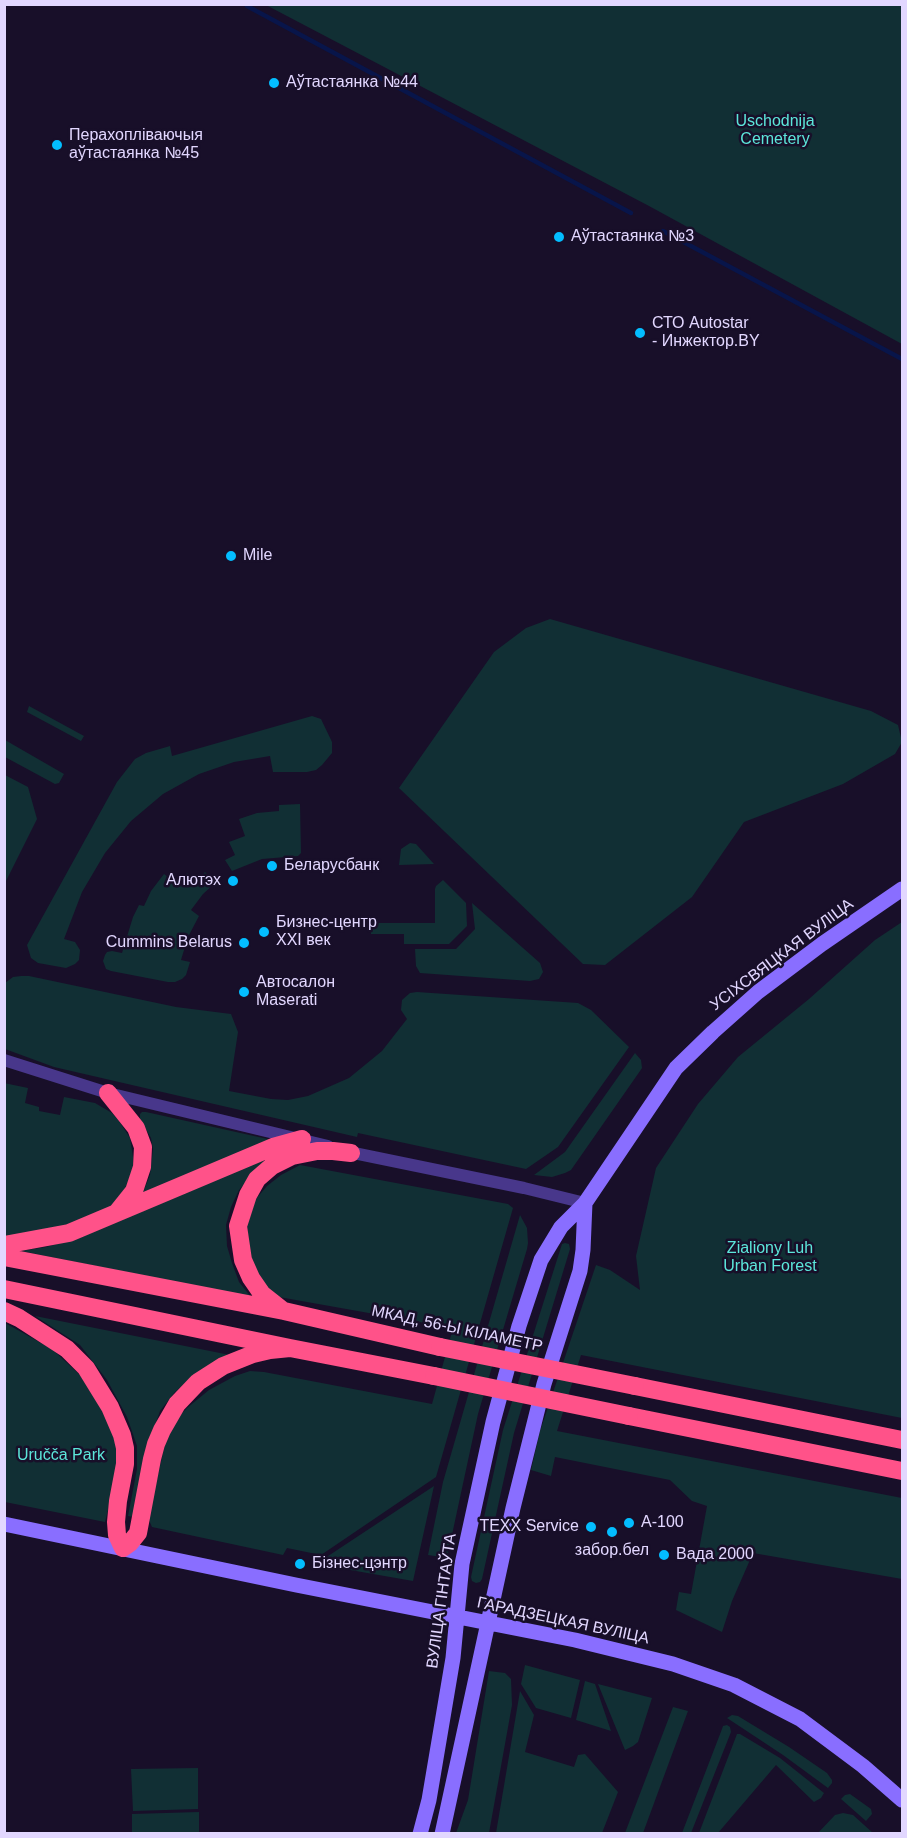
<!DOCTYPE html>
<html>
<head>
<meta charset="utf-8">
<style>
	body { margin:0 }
	#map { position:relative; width:907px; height:1838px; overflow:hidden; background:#180f29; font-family:Arial,sans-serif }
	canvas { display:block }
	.frame { position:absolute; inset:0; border:6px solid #e2d7ff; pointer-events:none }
</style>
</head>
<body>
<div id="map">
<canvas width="907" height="1838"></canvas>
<div class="frame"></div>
</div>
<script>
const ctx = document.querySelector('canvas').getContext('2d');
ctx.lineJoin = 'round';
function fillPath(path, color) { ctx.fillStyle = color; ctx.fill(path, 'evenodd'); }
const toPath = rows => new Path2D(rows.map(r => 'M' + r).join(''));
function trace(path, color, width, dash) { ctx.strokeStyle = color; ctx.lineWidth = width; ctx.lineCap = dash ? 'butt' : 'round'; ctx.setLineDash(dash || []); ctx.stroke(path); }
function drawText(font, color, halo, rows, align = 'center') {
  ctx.font = font + ' Arial,sans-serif'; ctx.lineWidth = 5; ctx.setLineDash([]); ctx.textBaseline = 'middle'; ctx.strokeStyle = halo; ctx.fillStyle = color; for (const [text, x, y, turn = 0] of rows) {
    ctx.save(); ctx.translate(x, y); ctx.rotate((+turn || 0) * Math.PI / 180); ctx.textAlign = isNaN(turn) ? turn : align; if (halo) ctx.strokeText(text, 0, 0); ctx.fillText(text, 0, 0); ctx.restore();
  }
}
const green = toPath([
	[266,5,902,5,902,344,649,206],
	[550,619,871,711,898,725,902,742,895,754,843,784,744,822,692,897,605,965,583,964,399,788,494,652,526,628],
	[29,706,84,736,81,741,27,712],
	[312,716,321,719,332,742,332,753,322,765,316,770,307,772,273,772,270,756,234,762,199,774,163,794,131,821,105,853,82,892,64,939,75,942,80,950,79,960,75,964,66,968,38,963,31,958,27,945,117,782,135,759,146,753,170,746,172,756],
	[5,740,64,774,59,783,55,784,5,757],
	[5,775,28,787,37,819,5,883],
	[300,804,301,853,298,856,262,859,232,871,225,860,235,855,229,842,245,836,239,819,257,813,279,811,279,805],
	[410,843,416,844,434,864,399,865,401,849],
	[205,872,215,883,203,894,191,910,199,916,188,937,181,960,190,962,186,975,182,979,175,982,168,982,111,971,106,969,103,961,105,955,107,952,112,951,122,953,133,917,139,905,144,906,151,891,164,874,177,884,187,873,197,880],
	[443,880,466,903,467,926,449,944,404,944,404,934,371,934,370,923,435,923,435,889,436,886],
	[472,903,540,963,543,972,539,979,530,981,420,973,416,966,415,949,456,949,475,929],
	[902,922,902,1418,581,1355,557,1431,902,1498,902,1579,753,1553,732,1601,722,1632,676,1610,679,1592,691,1594,707,1506,692,1501,670,1480,555,1457,551,1476,531,1470,540,1431,596,1265,610,1270,640,1290,636,1256,656,1168,698,1104,738,1057,809,999,875,940],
	[21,976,29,976,176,1007,231,1014,238,1032,229,1091,271,1099,288,1100,308,1096,349,1078,382,1051,396,1033,407,1019,401,1010,402,1000,410,993,417,992,578,1003,591,1010,629,1047,558,1147,526,1169,358,1133,357,1137,54,1067,5,1049,5,983,13,977],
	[635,1053,641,1060,642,1068,640,1071,571,1170,565,1173,552,1177,534,1175,565,1152],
	[4,1083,28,1088,25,1103,39,1107,39,1111,60,1115,64,1097,95,1103,112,1113,119,1121,130,1138,133,1157,133,1168,126,1187,111,1207,77,1224,5,1237],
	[142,1112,146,1112,272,1140,147,1194,143,1192,150,1175,153,1149,151,1138,140,1119,140,1114],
	[270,1159,254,1173,239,1190,231,1207,226,1225,227,1246,232,1263,239,1282,251,1297,21,1251,46,1247,76,1239,256,1163],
	[300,1165,508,1204,513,1208,436,1477,321,1555,287,1548,283,1555,152,1527,148,1518,166,1440,177,1418,187,1408,209,1390,235,1376,250,1371,264,1372,432,1404,453,1328,279,1297,268,1289,258,1274,251,1258,247,1227,255,1200,267,1186,281,1175],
	[520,1215,527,1228,528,1243,527,1249,478,1414,447,1558,428,1555,443,1482],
	[565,1243,569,1244,570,1249,514,1433,482,1579,480,1582,476,1583,472,1581,471,1577,503,1430,562,1244],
	[35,1316,230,1355,190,1379,175,1392,160,1411,146,1451,133,1517,128,1516,137,1469,137,1446,127,1417,107,1380,80,1345],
	[5,1323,52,1349,80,1375,101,1406,114,1437,119,1466,105,1522,5,1502],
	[434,1486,413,1581,316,1564],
	[525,1665,580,1680,571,1718,536,1708,521,1684],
	[489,1671,505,1673,511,1679,512,1705,489,1833,456,1833,468,1800],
	[585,1681,595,1684,611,1731,576,1720],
	[598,1684,652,1698,638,1742,633,1746,625,1750],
	[520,1691,534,1715,525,1752,574,1767,578,1755,585,1754,618,1792,602,1833,496,1833],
	[673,1707,688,1711,643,1833,625,1833],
	[732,1715,738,1716,789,1747,827,1773,832,1780,832,1783,828,1788,783,1755,727,1718],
	[727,1725,730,1727,731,1732,691,1833,682,1833,722,1729,723,1726],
	[737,1734,740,1734,780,1758,824,1793,821,1798,814,1802,776,1765,718,1833,699,1833],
	[198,1768,198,1809,133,1811,131,1769],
	[850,1794,871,1809,872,1814,866,1821,841,1799,845,1795],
	[199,1812,199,1833,132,1833,132,1814],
	[843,1813,853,1815,873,1833,818,1833,835,1815]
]);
const stream = toPath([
	[247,6,631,213],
	[663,231,902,359]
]);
const street = toPath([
	[4,1060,108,1093,328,1146],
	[344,1151,524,1188,585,1203]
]);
const secondary = toPath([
	[4,1524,296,1585,575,1640,673,1664,734,1685,800,1719,863,1766,902,1800],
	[420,1834,429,1800,453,1658,462,1564,493,1422,519,1326,541,1260,561,1227,585,1203,676,1068,713,1032,758,992,822,944,902,889],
	[442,1834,513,1508,544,1384,580,1271,583,1250,585,1203]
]);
const highway = toPath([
	[108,1093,136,1128,143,1147,142,1167,134,1191,118,1211],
	[4,1245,69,1233,273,1147,302,1139],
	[4,1257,284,1311,440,1347],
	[4,1289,290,1348,434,1376],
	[281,1309,262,1294,251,1278,243,1260,238,1226,248,1195,257,1179,272,1166,292,1156,317,1151,333,1151,351,1153],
	[4,1311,19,1318,67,1349,86,1368,110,1407,122,1435,125,1448,125,1464,118,1501,116,1522,117,1535,123,1548,130,1543,138,1533,152,1459,156,1444,162,1430,177,1404,198,1382,223,1366,253,1354,270,1350,290,1348],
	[635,1386,902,1440],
	[629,1416,902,1471]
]);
const highwayBridge = toPath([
	[440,1347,635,1386],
	[434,1376,629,1416]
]);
const markers = [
	[274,83,6,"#03bdff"],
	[57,145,6,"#03bdff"],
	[559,237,6,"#03bdff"],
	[640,333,6,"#03bdff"],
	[231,556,6,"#03bdff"],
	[272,866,6,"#03bdff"],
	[233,881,6,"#03bdff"],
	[264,932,6,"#03bdff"],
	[244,943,6,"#03bdff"],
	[244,992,6,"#03bdff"],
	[629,1523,6,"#03bdff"],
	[591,1527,6,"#03bdff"],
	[612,1532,6,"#03bdff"],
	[664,1555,6,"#03bdff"],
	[300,1564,6,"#03bdff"]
];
const poiNames = [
	["Аўтастаянка №44",286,83],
	["Перахопліваючыя",69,136],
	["аўтастаянка №45",69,154],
	["Аўтастаянка №3",571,237],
	["СТО Autostar",652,324],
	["- Инжектор.BY",652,342],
	["Mile",243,556],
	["Беларусбанк",284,866],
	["Алютэх",221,881,"right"],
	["Бизнес-центр",276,923],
	["XXI век",276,941],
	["Cummins Belarus",232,943,"right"],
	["Автосалон",256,983],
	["Maserati",256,1001],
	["A-100",641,1523],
	["TEXX Service",579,1527,"right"],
	["забор.бел",612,1551,"center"],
	["Вада 2000",676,1555],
	["Бізнес-цэнтр",312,1564]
];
const parkNames = [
	["Uschodnija",775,122],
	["Cemetery",775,140],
	["Zialiony Luh",770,1249],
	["Urban Forest",770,1267],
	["Uručča Park",61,1456]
];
const streetNames = [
	["УСІХСВЯЦКАЯ ВУЛІЦА",782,955,-37],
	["МКАД, 56-Ы КІЛАМЕТР",457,1329,12],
	["ВУЛІЦА ГІНТАЎТА",442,1601,-82],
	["ГАРАДЗЕЦКАЯ ВУЛІЦА",563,1621,12]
];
fillPath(green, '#112f34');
trace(stream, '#08154a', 4.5);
trace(street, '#48378b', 12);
trace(secondary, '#896eff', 15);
trace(highway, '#ff5289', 18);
trace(highwayBridge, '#ff5289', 18);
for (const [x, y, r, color] of markers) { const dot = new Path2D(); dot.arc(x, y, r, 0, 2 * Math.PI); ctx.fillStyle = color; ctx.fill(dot); trace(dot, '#180f29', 2); }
drawText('16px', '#e2d7ff', '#180f29', poiNames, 'left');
drawText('16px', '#5ce6da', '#180f29', parkNames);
drawText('16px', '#e2d7ff', '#180f29', streetNames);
</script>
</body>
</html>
